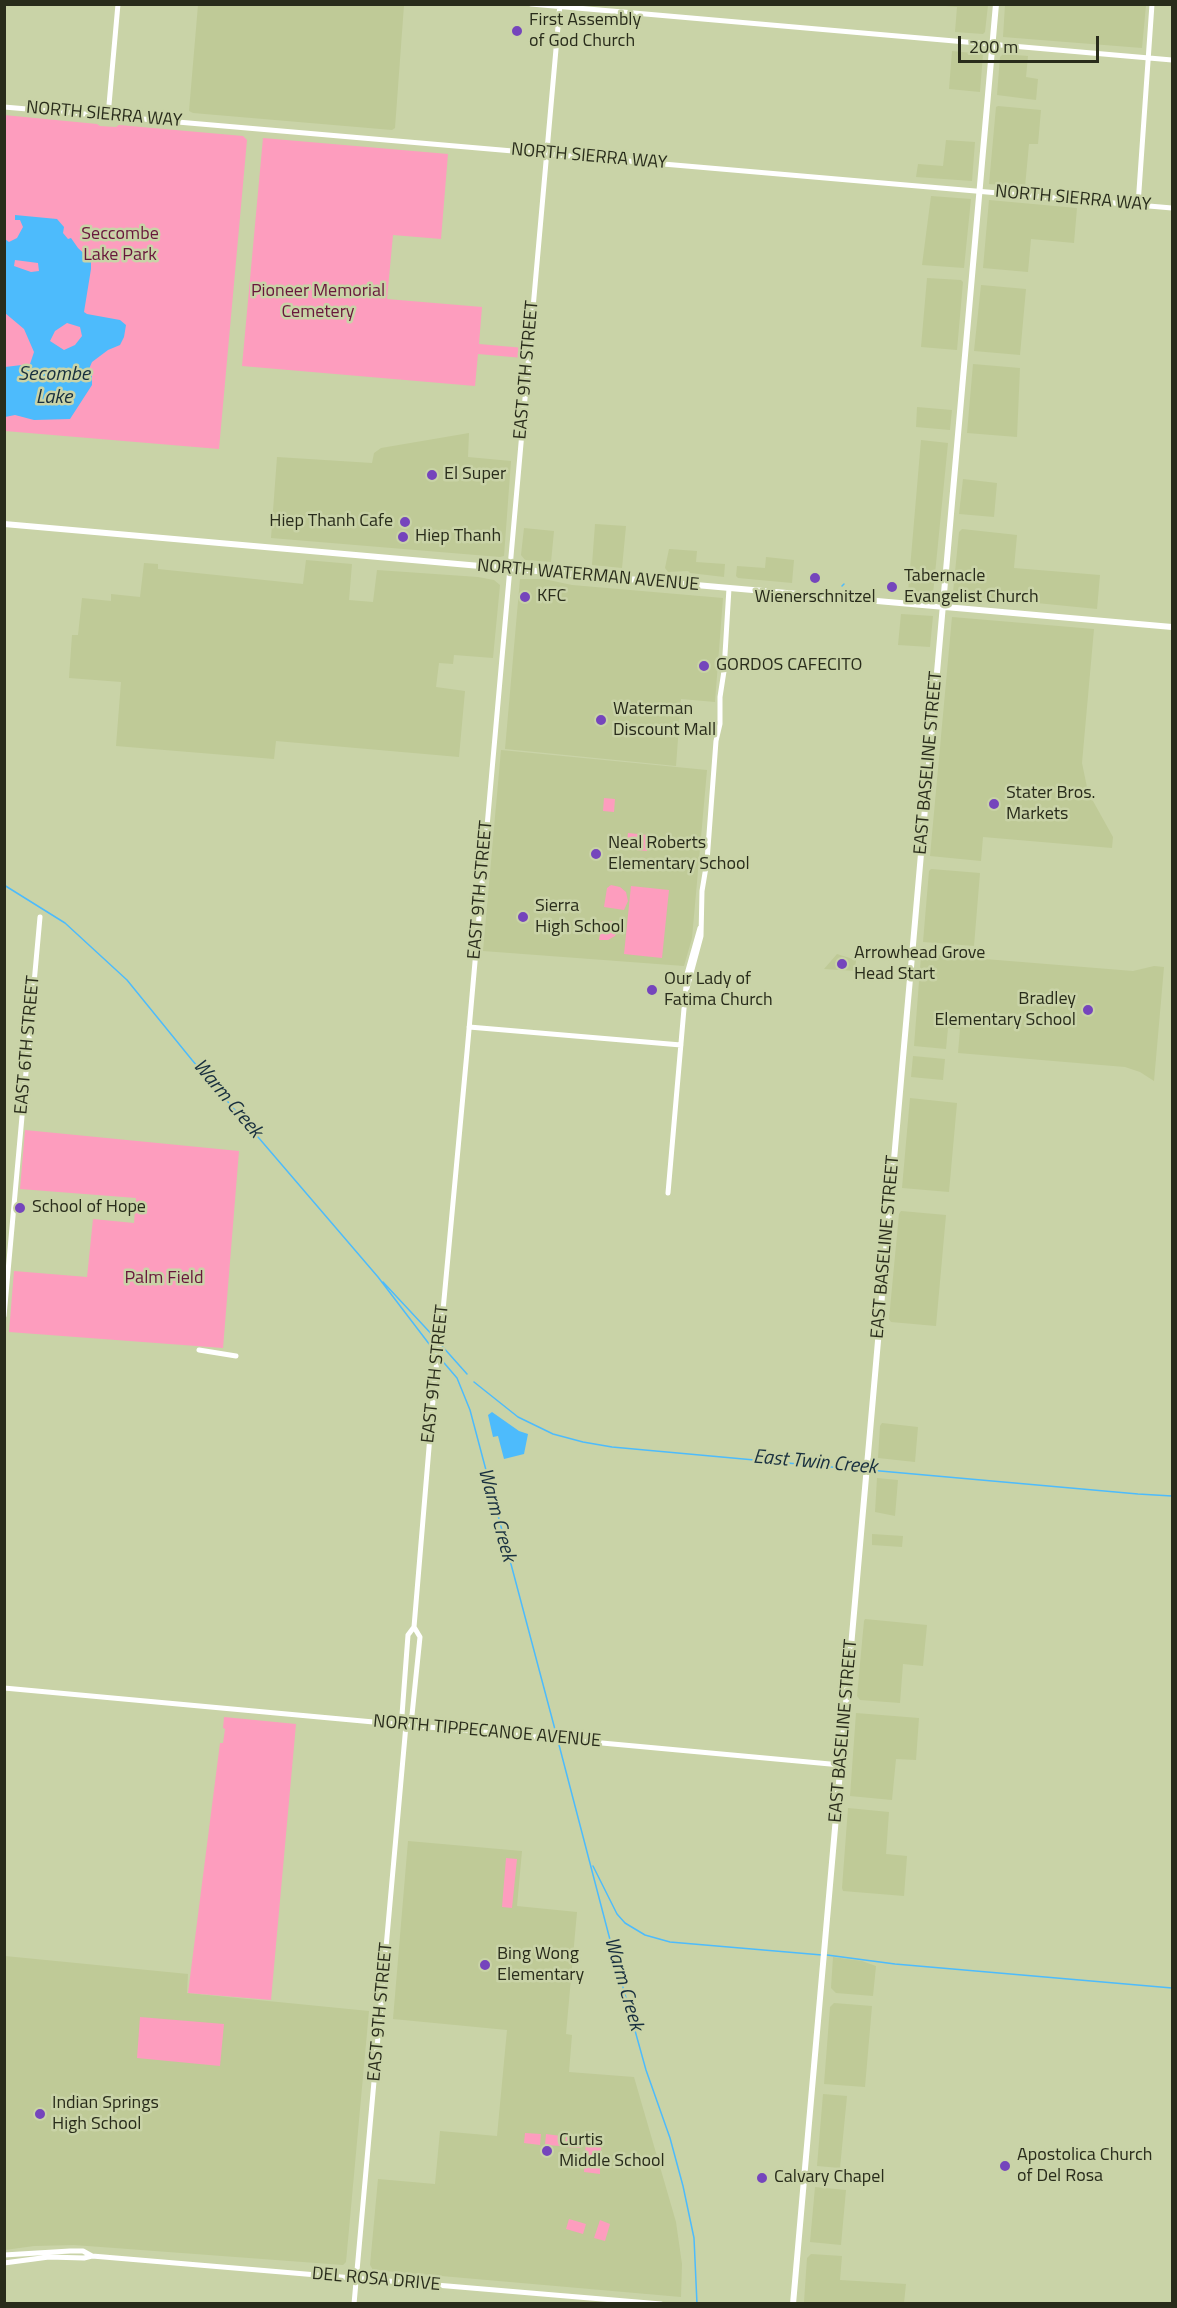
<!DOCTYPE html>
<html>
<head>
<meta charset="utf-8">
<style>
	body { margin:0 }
	#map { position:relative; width:1177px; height:2308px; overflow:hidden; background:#c9d3a7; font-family:"Titillium Web",sans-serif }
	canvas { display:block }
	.frame { position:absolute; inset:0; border:6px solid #292c1b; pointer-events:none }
	.scale { position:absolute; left:958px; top:36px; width:141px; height:27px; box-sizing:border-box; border:3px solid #292c1b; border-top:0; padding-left:8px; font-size:18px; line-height:21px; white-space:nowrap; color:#292c1b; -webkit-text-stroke:4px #c9d3a7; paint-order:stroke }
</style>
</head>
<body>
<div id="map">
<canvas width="1177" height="2308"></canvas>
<div class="frame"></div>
<div class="scale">200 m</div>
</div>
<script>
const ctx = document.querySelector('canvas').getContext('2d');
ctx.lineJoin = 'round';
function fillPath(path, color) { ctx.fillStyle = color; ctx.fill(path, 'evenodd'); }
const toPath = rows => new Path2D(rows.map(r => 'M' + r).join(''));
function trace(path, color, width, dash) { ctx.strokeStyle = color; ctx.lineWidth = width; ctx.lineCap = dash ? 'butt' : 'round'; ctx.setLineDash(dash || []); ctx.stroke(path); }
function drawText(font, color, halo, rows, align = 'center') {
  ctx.font = font + ' "Titillium Web",sans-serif'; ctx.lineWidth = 5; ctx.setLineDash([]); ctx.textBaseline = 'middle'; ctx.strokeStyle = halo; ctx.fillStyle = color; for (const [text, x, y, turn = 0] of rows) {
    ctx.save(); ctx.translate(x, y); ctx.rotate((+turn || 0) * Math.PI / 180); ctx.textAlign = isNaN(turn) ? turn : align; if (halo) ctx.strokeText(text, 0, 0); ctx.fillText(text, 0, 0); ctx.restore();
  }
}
const built = toPath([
	[404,5,395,128,392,130,193,113,189,111,198,5],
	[934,5,988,5,985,32,983,34,955,32,957,7],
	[1005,5,1146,5,1142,48,1003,37],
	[952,51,983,54,980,92,949,89],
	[1003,54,1028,56,1026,77,1038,79,1036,100,997,95,1000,57],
	[998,106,1041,110,1038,144,1029,144,1025,187,989,184,996,107],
	[946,140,975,142,972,181,916,177,918,164,943,166],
	[931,196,971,199,964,268,922,265],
	[989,200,1077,208,1074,243,1031,239,1028,272,983,268],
	[927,278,961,280,963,282,957,350,921,347],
	[981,285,1026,289,1020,355,974,351],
	[973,364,1020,368,1017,437,967,433],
	[917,407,952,410,950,430,916,427],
	[469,433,468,457,511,461,504,556,500,557,271,538,277,457,372,463,374,453,381,448],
	[921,440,948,443,933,594,908,592],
	[963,479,997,483,994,517,959,514],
	[595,524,626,526,622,568,592,565],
	[524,528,554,531,551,562,525,560,521,555],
	[962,529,1017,535,1014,568,1100,575,1097,609,956,595,953,592,959,532],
	[669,549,697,551,696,562,725,564,724,577,690,573,688,571,668,572,665,568],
	[766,557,794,560,792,583,738,578,736,576,737,566,765,568],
	[306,560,352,564,349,600,373,602,377,570,478,577,494,580,500,585,493,658,454,655,453,664,439,663,436,687,465,691,459,757,276,741,274,759,116,746,121,682,69,678,72,635,78,635,82,598,111,601,111,594,140,597,144,563,158,564,158,569,303,584],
	[520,579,544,579,572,585,723,598,715,702,681,699,676,766,505,749],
	[901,614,933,616,930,647,898,645],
	[952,617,1094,629,1082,763,1088,792,1113,837,1112,848,983,837,981,861,930,856],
	[501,750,707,770,692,938,684,966,483,951],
	[931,869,980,873,974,946,923,942,929,871],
	[837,954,856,960,855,971,824,969],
	[923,954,1133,971,1154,966,1164,967,1154,1081,1140,1072,1125,1067,958,1053,960,1029,948,1028,946,1049,914,1046,921,956],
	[913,1056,945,1059,943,1080,911,1077],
	[910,1098,957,1103,949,1192,902,1188],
	[901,1211,946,1215,936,1326,891,1322,889,1319,899,1214],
	[882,1423,918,1427,915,1462,878,1458,880,1426],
	[877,1478,898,1480,895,1516,875,1512],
	[872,1534,903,1536,902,1547,872,1545],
	[865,1619,927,1625,923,1666,903,1664,900,1703,860,1700,857,1696,864,1621],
	[856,1713,919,1718,916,1760,896,1759,892,1800,850,1796],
	[848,1808,889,1812,886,1854,907,1856,904,1896,843,1891,842,1888],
	[408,1841,522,1851,517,1906,577,1912,566,2034,572,2035,569,2072,634,2077,676,2222,682,2264,681,2297,373,2270,370,2265,378,2179,435,2184,440,2131,497,2136,507,2030,393,2019],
	[5,1956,188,1974,187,1993,369,2011,346,2262,343,2265,74,2245,34,2246,5,2250],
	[833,1957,862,1961,876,1966,873,1996,836,1993,831,1988],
	[834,2003,872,2006,865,2087,824,2084,830,2007],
	[823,2094,847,2096,840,2168,817,2166],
	[815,2187,846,2190,841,2245,810,2242],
	[811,2254,842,2256,840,2280,906,2284,904,2303,804,2302,807,2258]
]);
const green = toPath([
	[4,115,97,124,100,126,116,127,119,125,243,136,247,140,219,449,5,431],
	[263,138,448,154,441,239,393,235,387,299,482,307,479,344,524,348,523,358,478,354,475,386,242,366],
	[604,798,615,799,614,812,603,811],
	[628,833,648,835,647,851,626,849],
	[611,885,620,887,626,892,628,901,624,910,604,907,607,888],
	[631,886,669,890,662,958,624,954],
	[602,921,622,922,615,936,608,940,599,940],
	[25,1130,239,1151,223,1348,9,1332,14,1271,87,1277,93,1219,134,1223,136,1198,20,1189],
	[224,1717,296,1724,271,2000,188,1993,220,1743,223,1743,225,1729,223,1728],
	[506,1858,517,1859,512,1908,502,1907],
	[140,2017,224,2024,220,2066,137,2058],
	[525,2133,541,2134,540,2145,524,2143],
	[546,2134,561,2136,561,2146,545,2145],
	[566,2136,581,2137,580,2148,565,2147],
	[586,2138,602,2139,600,2162,585,2160],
	[585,2161,600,2163,600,2174,584,2172],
	[569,2219,586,2224,583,2234,566,2229],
	[600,2220,610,2224,605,2241,594,2238]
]);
const water = toPath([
	[15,215,57,219,64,227,63,233,68,239,71,238,78,248,91,260,91,269,84,312,87,314,120,320,126,325,124,337,120,345,108,350,92,362,89,369,92,376,92,385,70,419,34,420,15,415,5,417,5,367,30,364,34,352,24,329,5,313,5,239,9,242,17,238,23,227,20,220,15,220],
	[15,260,38,263,39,271,31,272,14,266],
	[67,323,80,327,82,336,75,345,64,350,50,341,55,331],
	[492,1412,519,1431,528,1434,524,1454,504,1459,498,1436,493,1437,488,1415]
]);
const stream = toPath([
	[842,586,844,584],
	[4,885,65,923,127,980,192,1060,378,1277,436,1353],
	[383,1282,437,1340],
	[442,1346,467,1374],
	[439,1357,457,1378,470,1410,557,1737],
	[474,1382,518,1417,553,1434,583,1442,612,1447,864,1470],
	[869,1470,1138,1494,1172,1496],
	[558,1741,614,1955,646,2070,670,2138,683,2186,694,2238,697,2304],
	[593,1866,617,1914,625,1923,645,1935,670,1942,822,1955],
	[827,1955,895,1964,1172,1988]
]);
const secondary = toPath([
	[531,4,1172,60],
	[4,107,1172,208],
	[108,116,118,4],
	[1138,205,1152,4],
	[687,988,701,936,702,891,707,861,716,741,720,724,720,697,724,671,729,588],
	[469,1027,681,1045],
	[668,1193,687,974,700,928],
	[4,1316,40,917],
	[199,1350,236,1356],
	[4,1688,841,1765],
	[407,1721,402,1715,408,1635,414,1627],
	[4,2255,70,2251,83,2251,92,2256],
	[4,2263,49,2257,84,2258,92,2256,661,2304],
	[354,2304,406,1725,407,1721,412,1715,420,1637,414,1627,435,1376,441,1332,467,1052,560,4]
]);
const primary = toPath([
	[4,524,1172,627],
	[793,2304,996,4]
]);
const markers = [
	[517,31,6,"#7545bc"],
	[432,475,6,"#7545bc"],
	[405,522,6,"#7545bc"],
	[403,537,6,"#7545bc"],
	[815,578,6,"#7545bc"],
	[892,587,6,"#7545bc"],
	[525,597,6,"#7545bc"],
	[704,666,6,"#7545bc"],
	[601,720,6,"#7545bc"],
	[994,804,6,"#7545bc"],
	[596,854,6,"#7545bc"],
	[523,917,6,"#7545bc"],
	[842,964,6,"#7545bc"],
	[652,990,6,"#7545bc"],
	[1088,1010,6,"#7545bc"],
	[20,1208,6,"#7545bc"],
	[485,1965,6,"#7545bc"],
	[40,2114,6,"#7545bc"],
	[547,2151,6,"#7545bc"],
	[1005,2166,6,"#7545bc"],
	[762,2178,6,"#7545bc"]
];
const poiNames = [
	["First Assembly",529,21],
	["of God Church",529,42],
	["El Super",444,475],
	["Hiep Thanh Cafe",393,522,"right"],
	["Hiep Thanh",415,537],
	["Tabernacle",904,577],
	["Evangelist Church",904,598],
	["KFC",537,597],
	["Wienerschnitzel",815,598,"center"],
	["GORDOS CAFECITO",716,666],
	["Waterman",613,710],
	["Discount Mall",613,731],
	["Stater Bros.",1006,794],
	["Markets",1006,815],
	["Neal Roberts",608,844],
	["Elementary School",608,865],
	["Sierra",535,907],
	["High School",535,928],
	["Arrowhead Grove",854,954],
	["Head Start",854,975],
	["Our Lady of",664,980],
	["Fatima Church",664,1001],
	["Bradley",1076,1000,"right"],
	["Elementary School",1076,1021,"right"],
	["School of Hope",32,1208],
	["Bing Wong",497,1955],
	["Elementary",497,1976],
	["Indian Springs",52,2104],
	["High School",52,2125],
	["Curtis",559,2141],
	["Middle School",559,2162],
	["Apostolica Church",1017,2156],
	["of Del Rosa",1017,2177],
	["Calvary Chapel",774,2178]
];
const streetNames = [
	["NORTH SIERRA WAY",104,115,5],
	["NORTH SIERRA WAY",589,157,5],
	["NORTH SIERRA WAY",1073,199,5],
	["EAST 9TH STREET",527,370,-85],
	["NORTH WATERMAN AVENUE",588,576,5],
	["EAST BASELINE STREET",929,763,-85],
	["EAST 9TH STREET",481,890,-85],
	["EAST 6TH STREET",28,1045,-85],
	["EAST BASELINE STREET",886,1247,-85],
	["EAST 9TH STREET",436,1374,-84],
	["EAST BASELINE STREET",844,1731,-85],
	["NORTH TIPPECANOE AVENUE",487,1732,5],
	["EAST 9TH STREET",381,2012,-85],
	["DEL ROSA DRIVE",376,2280,5]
];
const parkNames = [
	["Seccombe",120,235],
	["Lake Park",120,256],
	["Pioneer Memorial",318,292],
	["Cemetery",318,313],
	["Palm Field",164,1279]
];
const waterNames = [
	["Secombe",54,375],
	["Lake",54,398],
	["Warm Creek",227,1099,50],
	["East Twin Creek",815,1463,5],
	["Warm Creek",496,1515,75],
	["Warm Creek",623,1984,74]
];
fillPath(built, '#bfca97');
fillPath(green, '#fd9dbe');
fillPath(water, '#4dbbfc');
trace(stream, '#4dbbfc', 1.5);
trace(secondary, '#fff', 5);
trace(primary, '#fff', 6);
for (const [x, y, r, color] of markers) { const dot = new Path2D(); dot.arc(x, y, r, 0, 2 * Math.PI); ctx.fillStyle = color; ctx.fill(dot); trace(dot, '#c9d3a7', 2); }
drawText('18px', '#292c1b', '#c9d3a7', poiNames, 'left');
drawText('18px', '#292c1b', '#c9d3a7', streetNames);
drawText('18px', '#68163b', '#c9d3a7', parkNames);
drawText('italic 20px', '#182f3e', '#c9d3a7', waterNames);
</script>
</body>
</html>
